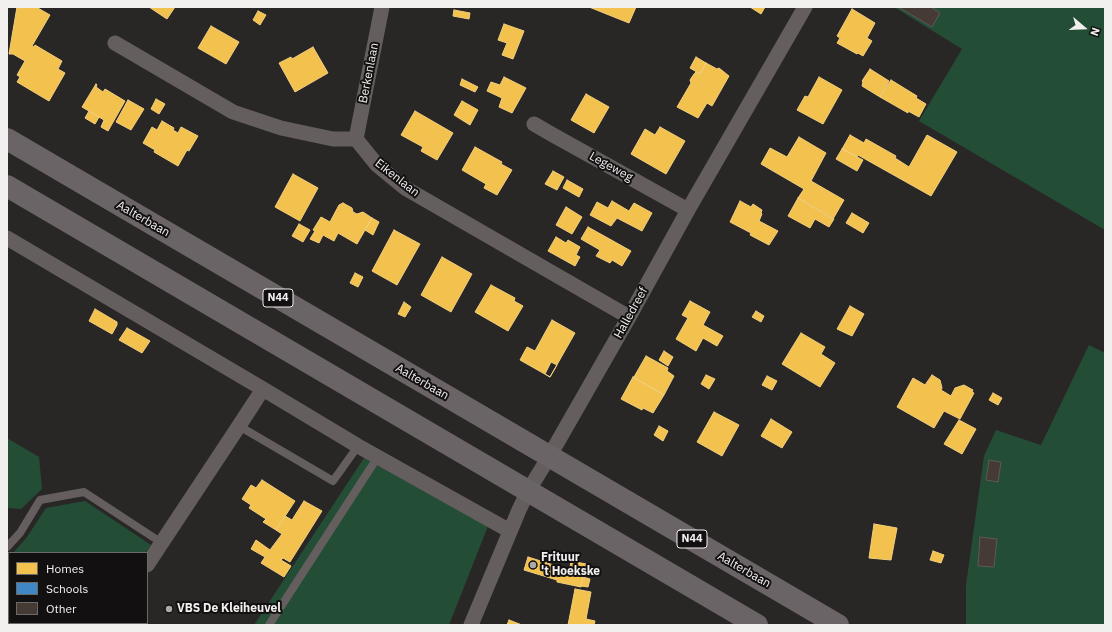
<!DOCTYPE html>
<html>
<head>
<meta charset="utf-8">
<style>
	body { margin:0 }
	#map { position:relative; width:1112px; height:632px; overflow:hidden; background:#292726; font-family:"IBM Plex Sans",sans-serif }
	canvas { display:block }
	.frame { position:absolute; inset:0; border:8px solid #f2f0ef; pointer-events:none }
	.legend { position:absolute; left:8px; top:552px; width:140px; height:72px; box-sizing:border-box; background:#121010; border:1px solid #6c6a69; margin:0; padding:5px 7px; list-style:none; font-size:12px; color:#f2f0ef }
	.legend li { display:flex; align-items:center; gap:8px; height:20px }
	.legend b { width:20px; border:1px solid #6c6a69 }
	.north { position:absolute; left:1064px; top:8px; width:40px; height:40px; -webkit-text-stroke:3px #121010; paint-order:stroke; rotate:109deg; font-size:11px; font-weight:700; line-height:16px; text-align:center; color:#f2f0ef }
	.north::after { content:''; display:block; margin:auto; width:14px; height:18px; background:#f2f0ef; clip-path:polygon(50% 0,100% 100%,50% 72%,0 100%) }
</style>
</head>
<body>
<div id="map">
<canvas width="1112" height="632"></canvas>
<div class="frame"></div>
<ul class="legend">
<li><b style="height:11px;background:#f2c14e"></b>Homes</li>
<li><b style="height:11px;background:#3f88c5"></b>Schools</li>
<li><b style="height:11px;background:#453b34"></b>Other</li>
</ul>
<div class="north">N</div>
</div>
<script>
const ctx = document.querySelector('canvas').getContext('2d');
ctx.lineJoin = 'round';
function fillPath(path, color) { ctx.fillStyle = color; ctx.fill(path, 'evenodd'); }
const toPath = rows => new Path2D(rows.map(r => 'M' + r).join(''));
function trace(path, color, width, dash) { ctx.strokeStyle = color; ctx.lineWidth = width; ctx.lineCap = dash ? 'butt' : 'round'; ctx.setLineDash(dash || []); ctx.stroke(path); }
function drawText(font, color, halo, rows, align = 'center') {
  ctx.font = font + ' "IBM Plex Sans",sans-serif'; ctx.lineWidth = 4; ctx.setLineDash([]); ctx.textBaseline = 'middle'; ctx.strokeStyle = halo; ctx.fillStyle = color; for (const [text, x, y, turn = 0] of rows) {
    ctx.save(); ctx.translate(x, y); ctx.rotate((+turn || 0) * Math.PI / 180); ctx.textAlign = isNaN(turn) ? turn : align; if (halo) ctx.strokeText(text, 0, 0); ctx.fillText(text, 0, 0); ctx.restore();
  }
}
const green = toPath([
	[894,7,1105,7,1105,230,919,121,962,49],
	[1089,345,1105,353,1105,625,966,625,966,585,984,456,996,430,1041,445],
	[7,438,39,457,42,489,21,509,7,508],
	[364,458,488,526,449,625,254,625],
	[85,501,151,545,145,553,13,553,27,537,46,508],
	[9,557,9,608,7,607,7,559],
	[33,623,97,623,96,625,36,625]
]);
const homes = toPath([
	[17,7,36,7,50,15,32,46,34,47,35,45,62,61,58,69,65,73,49,101,17,82,20,77,17,75,25,61,13,54,9,54,17,7],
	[149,7,175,7,167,19,149,7],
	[589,7,636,7,629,23,589,7],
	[750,7,765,7,761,14,750,7],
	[852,9,875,23,867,38,872,41,863,56,858,53,857,54,837,43,840,38,837,36,852,9],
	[454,10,470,13,469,19,453,16,454,10],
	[258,11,266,15,260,25,253,20,258,11],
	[504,24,524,31,513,59,502,55,507,43,498,40,504,24],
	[211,26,239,42,226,64,198,48,211,26],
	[313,47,328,73,295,92,279,63,291,57,292,59,313,47],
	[696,57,706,63,700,74,690,68,696,57],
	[706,63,717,69,719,68,729,76,712,106,707,103,698,118,677,107,691,83,690,80,694,74,696,72,700,74,706,63],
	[870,69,889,81,880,97,862,86,863,82,862,81,870,69],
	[504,77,526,88,512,113,499,107,502,98,487,91,491,82,500,85,504,77],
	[819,77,842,90,823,124,797,110,805,96,808,97,819,77],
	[462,79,478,87,475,92,460,85,462,79],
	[891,80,917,96,916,98,926,104,919,117,908,111,908,113,880,97,891,80],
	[96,84,97,85,96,87,103,92,105,89,125,101,108,131,101,127,104,120,82,107,96,84],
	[586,94,609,107,594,133,571,120,586,94],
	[156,99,165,104,159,114,151,109,156,99],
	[128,100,144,109,131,130,116,122,128,100],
	[462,101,478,110,470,125,454,115,462,101],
	[89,111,99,117,95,124,85,118,89,111],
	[415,111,453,133,437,160,421,151,423,147,401,135,415,111],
	[162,121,174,128,173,130,178,133,181,127,198,136,189,151,187,150,178,166,154,152,155,150,143,143,152,127,157,130,162,121],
	[660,127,685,141,666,174,631,154,645,129,655,135,660,127],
	[850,135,864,143,866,139,896,156,895,158,909,167,927,135,957,152,931,196,858,155,857,157,842,149,850,135],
	[799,137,826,153,811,181,844,200,833,219,798,198,804,189,761,164,770,148,787,157,799,137],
	[475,147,502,162,501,164,512,170,497,195,484,188,486,184,462,170,475,147],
	[842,149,863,160,857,171,836,159,842,149],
	[553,171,564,177,557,190,545,184,553,171],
	[293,174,318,188,300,221,275,207,293,174],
	[567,180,583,189,579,197,563,188,567,180],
	[798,198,834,219,829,227,815,219,810,228,788,216,798,198],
	[612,201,629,211,634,203,652,213,642,231,617,218,611,226,590,215,597,202,608,208,612,201],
	[740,201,751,207,753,204,762,210,761,213,762,214,759,221,778,231,769,245,750,235,751,233,730,222,740,201],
	[343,203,352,208,353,212,357,214,363,212,372,218,357,244,338,233,334,241,323,235,319,243,310,239,315,231,313,230,321,217,330,222,339,205,343,203],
	[566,207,582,217,572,234,556,225,566,207],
	[852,213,869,223,863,233,846,223,852,213],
	[372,218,379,222,373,235,365,230,372,218],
	[299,224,310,230,303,242,292,236,299,224],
	[588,227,631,251,622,266,612,260,610,263,596,256,600,250,581,239,588,227],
	[394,230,420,244,397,285,372,271,394,230],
	[556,237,566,243,568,240,580,247,576,255,580,257,575,266,548,251,556,237],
	[442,257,472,274,451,312,421,295,442,257],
	[355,273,363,277,358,287,350,283,355,273],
	[491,285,515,298,514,301,523,306,508,331,475,312,491,285],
	[690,301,710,312,703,325,723,336,717,346,703,338,696,351,676,339,688,318,682,315,690,301],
	[404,302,411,307,405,317,398,314,404,302],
	[850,306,864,314,852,336,837,329,850,306],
	[95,309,117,322,117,325,112,334,89,321,95,309],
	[756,311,764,316,761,322,752,317,756,311],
	[552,320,575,333,550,377,520,360,527,347,535,351,552,320],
	[127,328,150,341,142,353,119,340,127,328],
	[801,333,825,347,821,354,835,363,820,387,782,364,801,333],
	[664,351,673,357,668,366,659,360,664,351],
	[646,356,668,368,667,371,674,376,664,395,633,377,634,377,646,356],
	[551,362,557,365,550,377,545,374,551,362],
	[706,375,715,379,709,389,701,384,706,375],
	[932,375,940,380,942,388,941,390,951,396,955,388,964,385,973,390,972,392,974,393,960,419,944,411,934,428,897,407,913,378,925,385,932,375],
	[767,376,777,381,772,390,762,385,767,376],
	[633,377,664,395,653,413,643,408,642,410,621,399,633,377],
	[993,393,1002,398,998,405,989,400,993,393],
	[714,412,739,425,722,456,697,442,714,412],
	[771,419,792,432,782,448,761,436,771,419],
	[959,420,976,429,962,454,944,444,959,420],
	[659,426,668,431,663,441,654,435,659,426],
	[262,480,295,501,276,530,263,522,266,519,249,508,251,505,242,499,251,485,256,488,262,480],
	[304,501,322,511,290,562,283,558,281,560,291,566,284,577,261,563,265,557,251,549,256,540,270,550,282,534,276,530,285,516,292,520,304,501],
	[874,524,897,528,891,560,869,558,874,524],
	[933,551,944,555,941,563,930,560,933,551],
	[528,557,547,563,546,567,569,574,571,561,586,564,581,587,557,582,557,580,524,570,528,557],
	[547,563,570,570,569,574,546,567,547,563],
	[583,577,590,579,588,587,581,586,583,577],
	[575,589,591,592,586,619,595,621,594,625,568,625,575,589],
	[509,620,522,625,507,625,509,620]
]);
const schools = toPath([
	[99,623,114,623,116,624,97,625,99,623]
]);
const building = toPath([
	[898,7,931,7,940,13,932,27,898,7],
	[989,460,1001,462,998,482,986,480,989,460],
	[980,537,997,539,994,567,978,566,980,537]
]);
const lane = toPath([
	[239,426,333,481,358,446],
	[7,547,20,533,40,500,84,492,162,543],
	[269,625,377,458]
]);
const street = toPath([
	[115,43,233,112,281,128,333,139,356,139,377,165,405,188,629,317],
	[534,124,553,135,688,210],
	[356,139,382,7],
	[7,238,263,389,358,446,510,531],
	[147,565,233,435,263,389],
	[134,625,134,623],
	[471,625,519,510,528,491,549,457,629,317,688,210,805,7]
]);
const highway = toPath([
	[7,139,838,625],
	[7,186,757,625]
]);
const markers = [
	[533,565,4,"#acaaa9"],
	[169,609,4,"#acaaa9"]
];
const shields = [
	[278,298,30],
	[692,539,30]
];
const shieldNames = [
	["N44",278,298],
	["N44",692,539]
];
const streetNames = [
	["Berkenlaan",369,73,-79],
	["Legeweg",611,167,29],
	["Eikenlaan",397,178,38],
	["Aalterbaan",143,219,30],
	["Halledreef",631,313,-61],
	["Aalterbaan",422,382,30],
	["Aalterbaan",744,570,30]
];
const poiNames = [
	["Frituur",541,558],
	["'t Hoekske",541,572],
	["VBS De Kleiheuvel",177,609]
];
fillPath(green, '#244d36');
fillPath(homes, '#f2c14e');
trace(homes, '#f2cf7e', 1);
fillPath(schools, '#3f88c5');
trace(schools, '#75a7d2', 1);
fillPath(building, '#453b34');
trace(building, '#5c5a59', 1);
trace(lane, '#655e5f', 8);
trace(street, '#655e5f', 15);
trace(highway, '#6b6466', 22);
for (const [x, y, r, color] of markers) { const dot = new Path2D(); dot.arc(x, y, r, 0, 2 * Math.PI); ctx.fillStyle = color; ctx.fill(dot); trace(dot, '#121010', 1.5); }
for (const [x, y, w] of shields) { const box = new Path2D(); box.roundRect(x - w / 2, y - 9, w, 18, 3); ctx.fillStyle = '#121010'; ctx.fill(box); trace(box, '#f2f0ef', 1); }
drawText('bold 11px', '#f2f0ef', null, shieldNames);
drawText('12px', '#f2f0ef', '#121010', streetNames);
drawText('bold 12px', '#f2f0ef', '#121010', poiNames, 'left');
</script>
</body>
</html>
